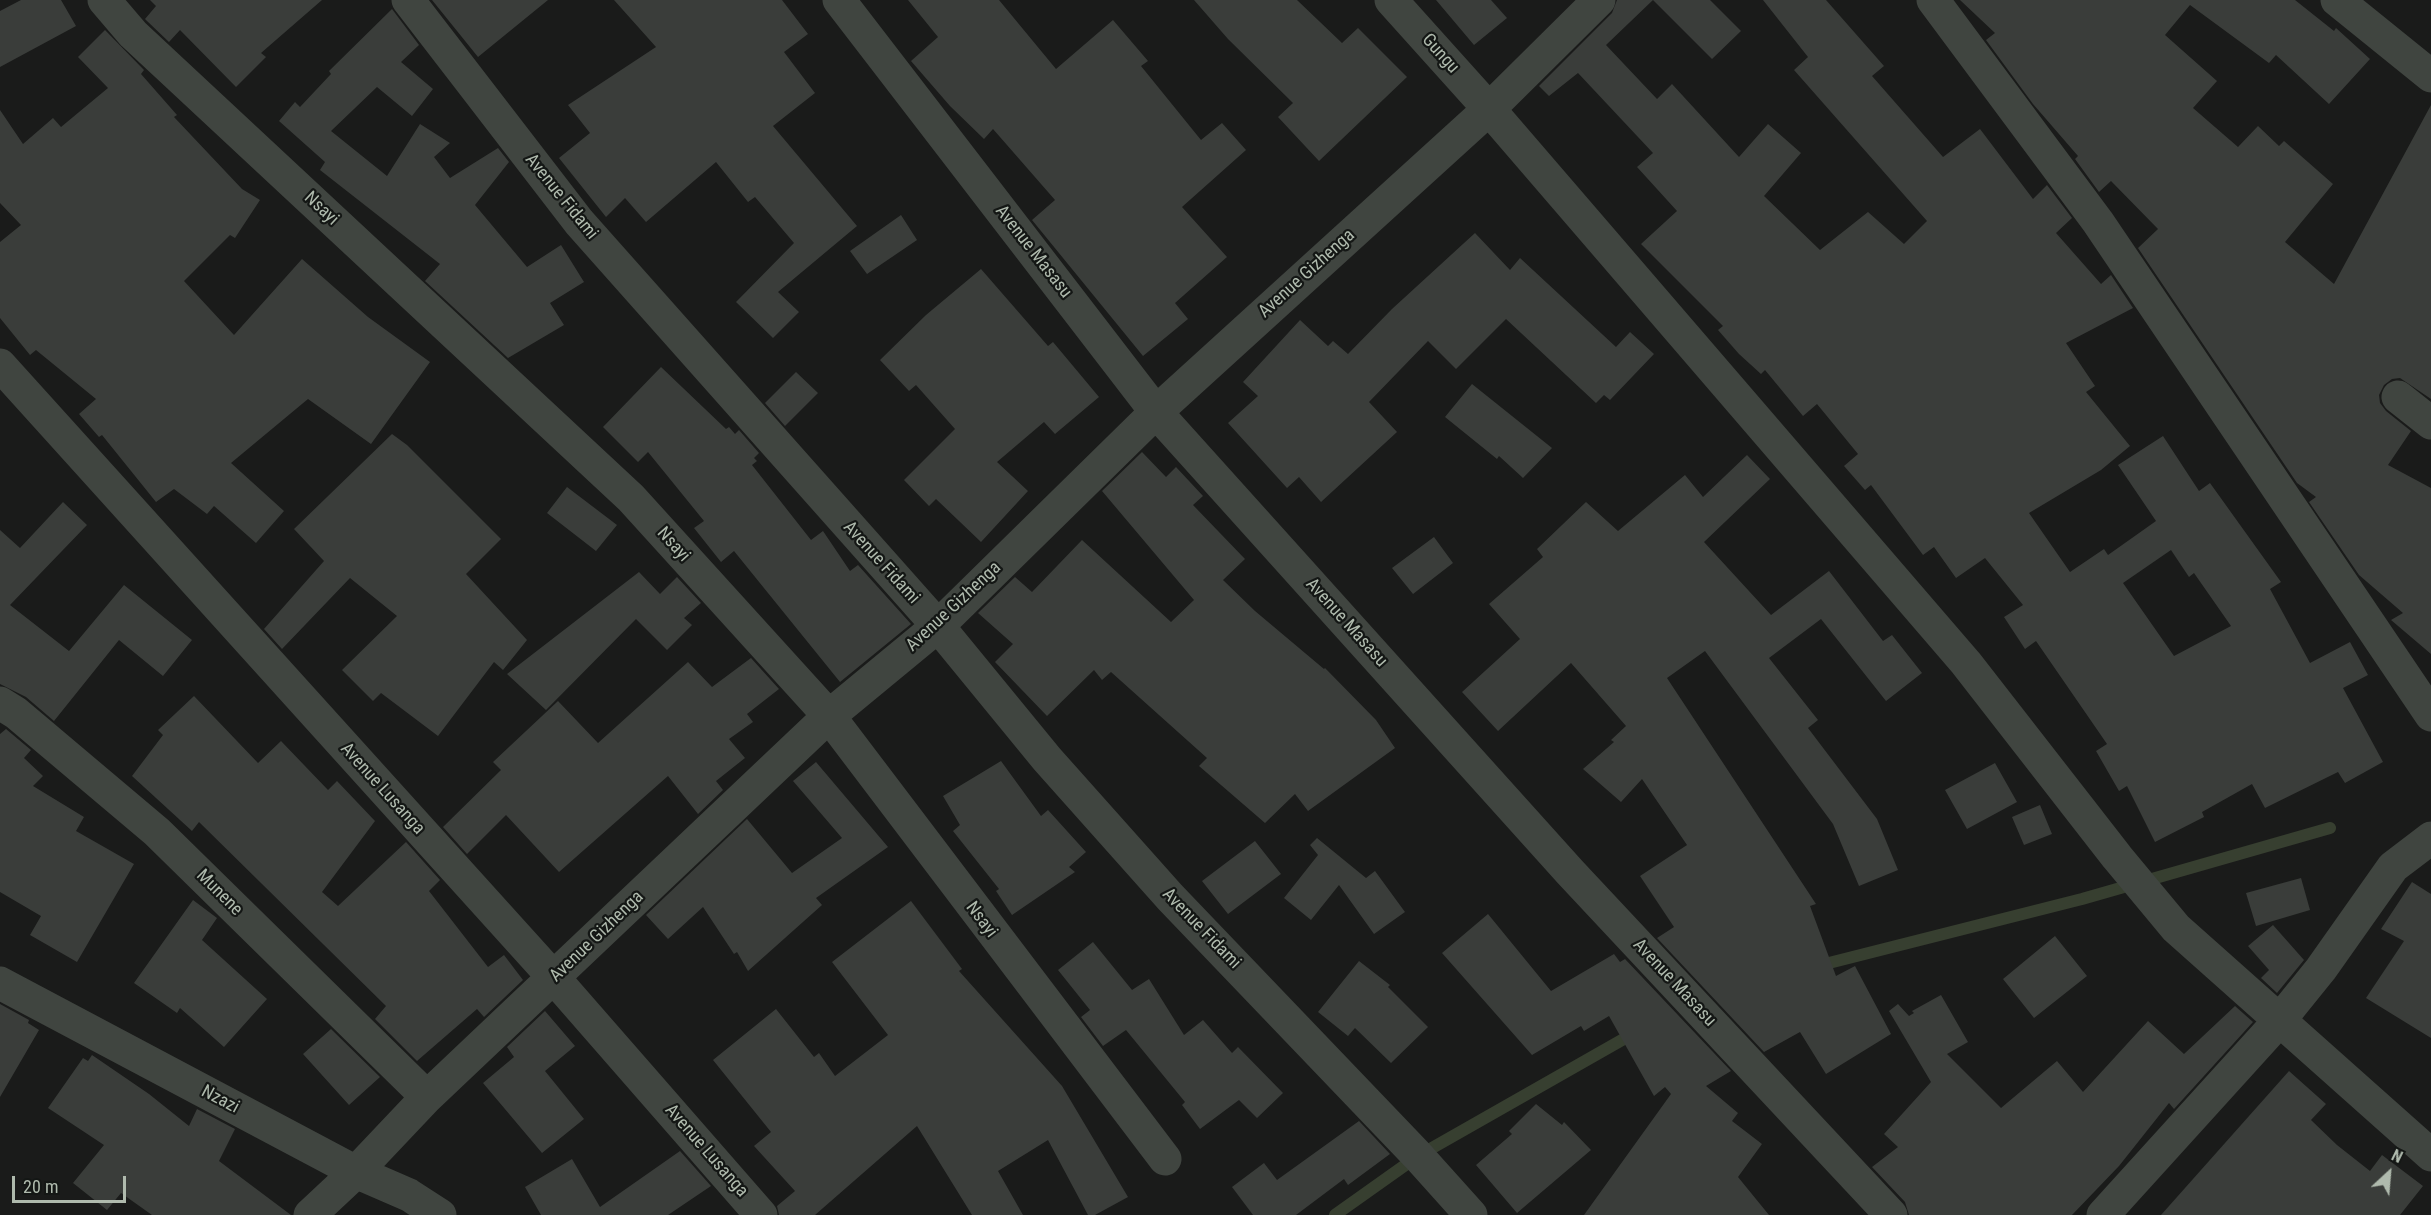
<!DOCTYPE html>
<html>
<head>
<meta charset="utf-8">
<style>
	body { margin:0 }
	#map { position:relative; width:2431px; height:1215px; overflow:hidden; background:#1a1b1a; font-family:"Roboto Condensed",sans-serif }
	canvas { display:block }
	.north { position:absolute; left:2359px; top:1143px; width:60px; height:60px; -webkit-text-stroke:4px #141715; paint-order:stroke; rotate:26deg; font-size:16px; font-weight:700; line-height:24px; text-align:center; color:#afbaad }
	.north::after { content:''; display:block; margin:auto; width:21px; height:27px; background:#afbaad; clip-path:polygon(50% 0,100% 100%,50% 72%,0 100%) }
	.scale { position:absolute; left:12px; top:1176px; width:114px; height:27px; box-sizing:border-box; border:3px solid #afbaad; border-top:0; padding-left:8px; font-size:18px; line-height:21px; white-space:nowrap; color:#afbaad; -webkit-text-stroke:4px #141715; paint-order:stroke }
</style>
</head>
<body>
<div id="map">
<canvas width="2431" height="1215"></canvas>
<div class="north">N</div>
<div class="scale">20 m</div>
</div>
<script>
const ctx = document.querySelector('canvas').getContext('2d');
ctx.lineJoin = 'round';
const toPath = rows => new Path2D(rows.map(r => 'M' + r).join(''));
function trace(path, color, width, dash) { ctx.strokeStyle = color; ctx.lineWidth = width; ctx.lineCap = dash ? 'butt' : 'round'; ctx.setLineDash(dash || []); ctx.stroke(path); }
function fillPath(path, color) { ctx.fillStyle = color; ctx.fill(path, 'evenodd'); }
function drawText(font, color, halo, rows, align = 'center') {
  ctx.font = font + ' "Roboto Condensed",sans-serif'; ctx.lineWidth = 4.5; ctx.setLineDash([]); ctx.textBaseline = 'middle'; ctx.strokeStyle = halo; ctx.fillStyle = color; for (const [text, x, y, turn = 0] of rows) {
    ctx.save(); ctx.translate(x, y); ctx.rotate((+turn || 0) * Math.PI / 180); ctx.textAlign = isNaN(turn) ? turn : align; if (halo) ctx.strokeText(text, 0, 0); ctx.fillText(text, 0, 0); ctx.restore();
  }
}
const stream = toPath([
	[1817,966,2082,899,2330,828],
	[1335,1215,1418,1156,1636,1032]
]);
const building = toPath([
	[21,0,61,0,76,26,0,67,0,11],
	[150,0,322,0,261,53,266,57,236,87,180,30,169,42,147,21,145,19,156,6],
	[432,0,548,0,478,57],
	[614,0,782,0,808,34,784,52,815,93,773,126,857,226,778,292,799,312,773,338,736,302,794,243,755,197,748,202,716,162,646,222,625,198,606,217,559,158,590,133,568,105,656,47],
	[908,0,999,0,1056,69,1113,20,1148,61,1141,66,1201,140,1222,123,1246,150,1182,207,1227,257,1175,303,1188,319,1143,356,1032,220,1055,200,993,129,984,139,950,106,911,61,938,37],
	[1194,0,1297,0,1342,43,1358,28,1407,77,1319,161,1278,117,1293,103,1228,39],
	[1436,0,1491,0,1507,18,1474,45],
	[1617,0,1710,0,1741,31,1712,59,1653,0,1606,45,1657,99,1672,84,1739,157,1768,124,1801,153,1764,196,1820,250,1868,212,1904,244,1927,221,1794,70,1808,57,1763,0,1826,0,1884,66,1872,76,1943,157,1980,129,2033,199,2047,185,2072,218,2056,233,2101,284,2111,275,2133,308,2066,343,2095,386,2086,392,2130,446,2101,470,2029,513,2070,572,2104,549,2108,555,2156,521,2118,465,2163,436,2199,491,2210,483,2281,582,2270,589,2310,663,2350,642,2368,675,2343,688,2383,762,2345,783,2338,772,2265,808,2252,784,2202,812,2204,817,2155,842,2127,786,2119,791,2096,751,2107,744,2036,641,2025,649,2004,617,2023,605,1985,558,1956,578,1934,547,1923,555,1871,485,1865,490,1844,466,1858,454,1817,404,1803,416,1765,370,1761,374,1739,354,1718,330,1723,326,1641,244,1677,211,1637,167,1653,153,1578,73,1549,96,1539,86,1612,13],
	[2171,550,2189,577,2194,573,2231,626,2174,656,2123,583],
	[1960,0,2295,0,2334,31,2336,28,2370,59,2329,104,2276,55,2269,63,2190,5,2165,35,2217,81,2193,108,2238,147,2258,126,2279,146,2284,141,2333,184,2285,242,2334,284,2431,105,2431,399,2400,378,2392,379,2384,385,2379,395,2380,403,2386,411,2411,431,2388,465,2431,488,2431,654,2391,620,2403,613,2359,575,2309,502,2316,497,2297,483,2138,248,2158,229,2111,181,2099,192,2075,159,2078,156,2033,104,1986,40,1995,33],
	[392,9,419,45,401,62,433,89,412,116,377,87,331,131,387,176,420,124,450,143,434,157,450,178,498,148,509,162,475,205,527,267,561,245,584,282,550,303,564,325,508,358,425,281,440,264,320,170,325,162,279,121,295,102,300,107,331,74,329,71],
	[105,30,144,70,141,74,177,115,174,117,242,189,260,200,235,238,230,235,184,281,234,335,302,259,368,317,430,362,371,444,308,399,231,463,284,511,256,543,214,506,207,514,174,489,156,502,102,435,99,437,79,414,96,399,36,350,30,355,0,318,0,242,21,225,0,203,0,110,23,144,53,118,61,127,108,88,78,57],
	[901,215,917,240,867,274,850,251],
	[1475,233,1510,270,1520,258,1616,347,1630,332,1654,354,1610,400,1604,395,1596,403,1506,319,1456,369,1428,341,1369,402,1397,432,1321,502,1299,477,1287,488,1228,423,1258,396,1243,382,1300,320,1328,346,1333,341,1348,354,1392,309],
	[981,269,1048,346,1053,342,1099,397,1055,434,1044,422,997,462,1028,491,981,542,936,499,929,506,904,480,955,429,916,385,909,391,880,360,926,315],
	[661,367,726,429,729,427,735,434,739,430,759,453,754,458,757,461,752,465,811,540,823,531,850,571,858,565,911,624,840,682,734,551,721,562,694,528,704,521,648,452,638,462,603,427],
	[796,372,818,393,785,426,765,403],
	[1472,384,1552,448,1523,478,1499,456,1497,459,1445,417],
	[392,434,407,445,501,539,466,574,527,640,503,670,494,662,438,736,381,693,373,701,342,670,397,616,350,578,282,649,264,629,324,561,294,529],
	[1142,452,1166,477,1176,467,1203,496,1193,505,1245,559,1223,580,1255,611,1324,669,1325,668,1376,720,1395,748,1308,811,1295,794,1265,823,1199,766,1207,758,1111,672,1102,680,1094,670,1047,716,995,662,1013,644,978,613,1015,577,1032,592,1082,540,1171,622,1194,600,1102,491],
	[1747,455,1770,479,1704,542,1771,615,1829,571,1883,641,1892,635,1922,673,1886,701,1821,619,1769,658,1818,720,1808,728,1877,819,1898,870,1859,886,1833,824,1705,651,1667,678,1816,904,1810,906,1836,976,1855,966,1891,1034,1826,1074,1800,1032,1764,1052,1657,938,1674,927,1640,876,1687,845,1642,779,1621,802,1583,769,1614,742,1611,740,1626,726,1571,663,1498,731,1462,692,1520,639,1489,604,1543,557,1537,549,1586,502,1618,531,1685,475,1703,497],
	[567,487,617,525,596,551,547,513],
	[63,502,87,525,10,605,69,651,124,585,192,640,163,676,119,640,54,721,26,697,0,684,0,530,20,548],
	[1434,537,1453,563,1413,594,1392,568],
	[639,572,660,594,677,577,701,603,684,618,692,625,667,650,636,619,546,710,507,674],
	[751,658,779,689,747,714,753,722,729,739,745,758,716,781,723,790,698,814,668,776,559,872,506,815,467,854,443,827,501,770,493,762,558,701,598,743,688,662,712,687],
	[194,696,258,763,281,741,328,790,337,781,375,821,322,892,338,906,406,842,440,880,429,891,488,967,504,955,523,980,484,1017,477,1009,417,1061,375,1019,386,1006,199,822,192,831,132,776,163,735,158,730],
	[6,729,31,750,24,758,43,776,33,786,84,817,76,831,134,864,77,962,30,935,41,916,0,892,0,734],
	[1001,761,1041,816,1048,810,1086,852,1069,867,1075,872,1012,915,996,891,999,889,953,831,960,825,943,796],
	[816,762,888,847,816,898,822,905,748,971,737,952,734,954,703,907,668,939,646,915,747,819,792,873,842,838,793,781],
	[1995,763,2017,802,1967,829,1945,790],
	[2040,805,2052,834,2024,845,2012,817],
	[1317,838,1366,878,1375,871,1405,912,1374,934,1339,885,1311,920,1284,898,1318,855,1310,845],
	[1255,841,1281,874,1228,914,1202,881],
	[2301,878,2310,910,2256,926,2246,893],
	[2412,882,2431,894,2431,1038,2366,998,2404,941,2381,929],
	[193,900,217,918,202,940,267,999,224,1047,180,1008,177,1013,134,983],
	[911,901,962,969,959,971,1062,1086,1128,1197,1095,1215,1088,1215,1048,1140,998,1171,1023,1215,972,1215,917,1126,815,1215,779,1215,777,1206,795,1191,754,1146,771,1132,713,1060,776,1009,814,1057,819,1053,835,1076,888,1035,832,962],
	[1488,914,1551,991,1614,954,1620,962,1625,959,1731,1071,1706,1086,1738,1113,1732,1121,1762,1144,1738,1177,1769,1215,1584,1215,1671,1094,1665,1087,1654,1096,1609,1016,1584,1031,1581,1026,1532,1055,1442,953],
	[2273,925,2304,960,2277,993,2261,978,2269,970,2248,946],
	[2055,936,2087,976,2034,1018,2003,979],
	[1093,942,1132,990,1149,979,1184,1035,1203,1020,1232,1053,1238,1047,1283,1093,1257,1118,1239,1100,1200,1129,1182,1105,1185,1102,1126,1030,1103,1046,1081,1017,1090,1010,1058,970],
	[1359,961,1390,985,1388,987,1428,1027,1391,1063,1355,1028,1348,1036,1318,1012],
	[1941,995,1968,1042,1947,1054,2001,1108,2057,1061,2083,1092,2148,1021,2184,1054,2235,1006,2253,1022,2174,1109,2169,1103,2119,1166,2072,1215,1909,1215,1905,1202,1872,1167,1898,1147,1884,1134,1931,1082,1889,1011,1898,1004,1909,1016,1914,1013,1912,1011],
	[0,1004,29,1020,28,1023,39,1030,0,1097],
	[545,1011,575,1046,545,1071,584,1119,542,1153,483,1083,514,1057,507,1047],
	[331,1029,380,1077,349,1105,303,1054],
	[92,1055,149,1094,189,1126,197,1109,235,1129,219,1161,291,1215,152,1215,121,1193,107,1210,73,1183,104,1145,48,1108,83,1058,88,1061],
	[2289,1071,2326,1104,2311,1120,2337,1145,2370,1171,2382,1155,2423,1186,2400,1215,2161,1215],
	[1536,1104,1562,1125,1564,1122,1591,1150,1517,1213,1476,1165,1512,1134,1509,1131],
	[1359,1121,1390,1154,1348,1185,1344,1179,1296,1215,1253,1215,1232,1187,1264,1163,1277,1180],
	[680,1151,711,1186,668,1215,541,1215,525,1187,572,1159,600,1207]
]);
const street = toPath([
	[104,0,133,34,631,498,829,716,1165,1159],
	[408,0,579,222,938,626,1047,759,1170,897,1418,1156,1471,1215],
	[839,0,1156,412,1570,872,1891,1215],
	[1391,0,1489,109,1966,663,2117,857,2176,928,2431,1155],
	[1933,0,2098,222,2431,715],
	[2337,0,2431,76],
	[0,365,554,978,761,1215],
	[2398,397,2431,423],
	[0,703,16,713,157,832,427,1097],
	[0,983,356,1172,409,1195,440,1215],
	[310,1215,356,1172,427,1097,829,716,938,626,1156,412,1489,109,1599,0],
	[2103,1215,2279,1021,2321,969,2393,867,2431,838]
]);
const streetNames = [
	["Gungu",1440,54,48],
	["Avenue Fidami",561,197,51],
	["Nsayi",321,209,43],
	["Avenue Masasu",1033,252,52],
	["Avenue Gizhenga",1307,274,-42],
	["Nsayi",673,545,48],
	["Avenue Fidami",881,563,48],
	["Avenue Gizhenga",954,607,-43],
	["Avenue Masasu",1346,623,48],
	["Avenue Lusanga",382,789,48],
	["Munene",219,893,45],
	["Nsayi",981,920,53],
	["Avenue Fidami",1201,929,46],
	["Avenue Gizhenga",597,937,-44],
	["Avenue Masasu",1674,983,47],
	["Nzazi",220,1100,28],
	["Avenue Lusanga",706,1151,49]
];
trace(stream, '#373f30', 12);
fillPath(building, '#3a3d3a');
trace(street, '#404540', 33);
drawText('18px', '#afbaad', '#141715', streetNames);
</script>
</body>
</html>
